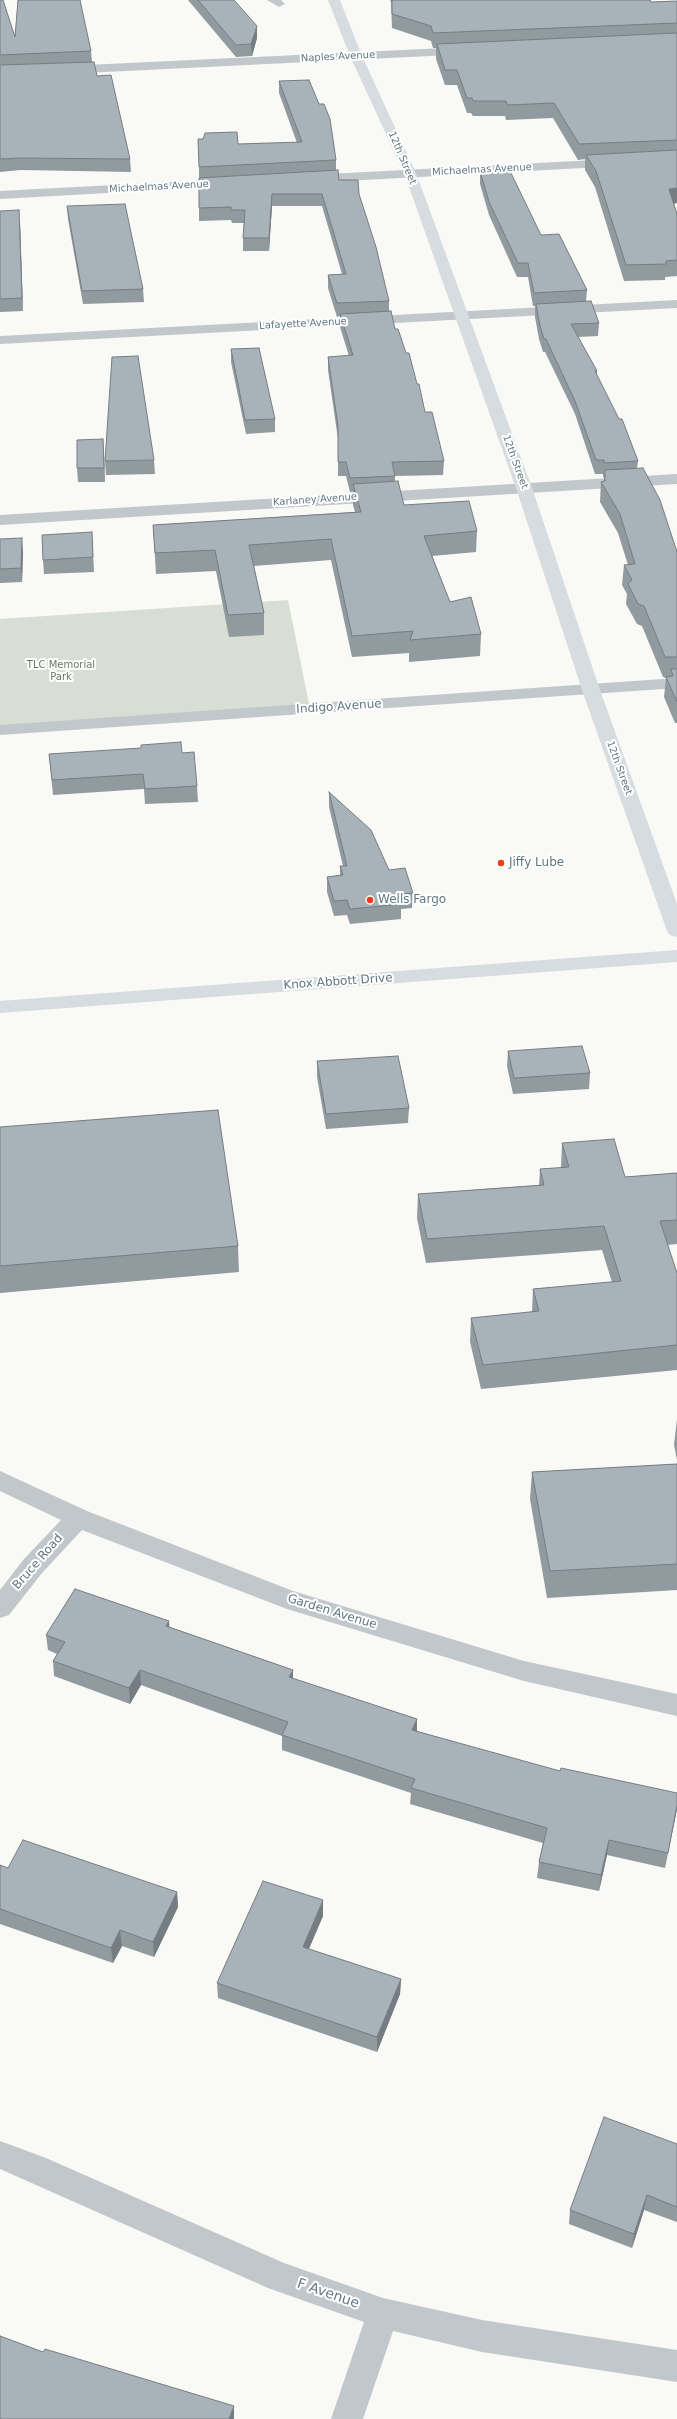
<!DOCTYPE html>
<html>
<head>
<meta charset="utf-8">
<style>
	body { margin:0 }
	canvas { display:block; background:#f9f9f6 }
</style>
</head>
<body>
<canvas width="677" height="2419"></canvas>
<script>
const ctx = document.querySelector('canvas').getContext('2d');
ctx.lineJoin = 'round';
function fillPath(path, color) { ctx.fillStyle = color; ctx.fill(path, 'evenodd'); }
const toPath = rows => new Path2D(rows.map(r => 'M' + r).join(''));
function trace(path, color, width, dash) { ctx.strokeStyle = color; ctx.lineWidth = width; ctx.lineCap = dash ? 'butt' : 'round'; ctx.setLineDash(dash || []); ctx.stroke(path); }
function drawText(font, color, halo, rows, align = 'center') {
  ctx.font = font + ' "DejaVu Sans",sans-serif'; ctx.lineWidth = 4; ctx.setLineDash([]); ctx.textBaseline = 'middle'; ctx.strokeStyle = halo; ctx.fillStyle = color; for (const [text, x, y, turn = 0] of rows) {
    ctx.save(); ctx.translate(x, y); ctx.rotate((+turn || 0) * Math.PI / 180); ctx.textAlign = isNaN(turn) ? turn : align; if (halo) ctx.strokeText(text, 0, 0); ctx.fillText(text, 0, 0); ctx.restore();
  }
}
const green = toPath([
	[288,600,310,709,0,730,0,619]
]);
const minor = toPath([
	[267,0,281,0,285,4,279,7,267,0],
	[466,47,472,51,470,54,65,74,59,70,65,66,466,47],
	[614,159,619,160,620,163,619,166,309,183,302,179,309,175,614,159],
	[228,179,235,183,233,186,0,199,0,191,228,179],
	[677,300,677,308,0,344,0,336,677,300],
	[677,474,677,484,0,525,0,515,677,474],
	[677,678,677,688,0,735,0,725,677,678],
	[0,1471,87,1511,293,1591,524,1661,677,1694,677,1716,524,1681,287,1609,82,1530,42,1573,9,1615,0,1618,0,1590,24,1559,61,1520,0,1491,0,1471],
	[0,2141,46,2158,284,2263,383,2298,482,2320,677,2350,677,2382,482,2352,393,2331,363,2419,331,2419,364,2322,268,2288,0,2169,0,2141]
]);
const secondary = toPath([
	[328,0,340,0,362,56,416,173,532,488,600,690,677,904,677,937,670,935,667,931,582,690,516,488,404,173,350,56,328,0]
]);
const primary = toPath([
	[677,950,677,962,0,1013,0,1001,677,950]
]);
const wall = toPath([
	[0,0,15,37,91,51,92,62,97,76,130,159,131,172,21,170,0,172],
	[188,0,234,0,257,38,252,56,236,57],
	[390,0,650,0,651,2,677,1,677,203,674,204,677,214,677,276,665,277,665,280,624,281,595,187,585,170,585,159,578,160,553,118,506,120,505,116,473,116,471,113,467,113,457,85,445,85,436,59,436,48,433,48,431,41,392,28,391,2],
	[279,81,336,160,336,170,339,180,359,194,389,301,389,312,425,412,444,461,443,475,395,476,395,482,404,505,477,531,476,552,432,556,450,602,481,634,480,656,409,662,409,653,352,657,331,560,254,566,264,613,264,635,229,637,216,571,156,574,153,525,355,512,353,505,353,492,350,492,346,476,338,476,338,439,328,370,328,357,349,356,340,327,340,316,337,317,328,288,328,275,342,274,322,206,272,206,269,251,243,251,243,238,244,223,232,223,231,220,199,221,199,167,238,144,297,143,279,93],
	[480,171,541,235,587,290,586,301,599,323,598,336,578,337,597,371,597,376,638,461,637,468,677,552,677,723,675,723,664,697,666,678,663,677,642,626,637,624,626,604,627,594,622,585,624,565,628,565,618,533,600,502,601,482,604,481,604,477,603,477,603,474,595,474,575,414,545,352,543,352,539,339,535,317,535,306,533,306,528,277,517,277,489,215,480,184],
	[67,206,143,289,144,302,83,304,68,219],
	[0,211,20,223,23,311,0,312],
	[231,349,275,419,275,432,246,434,231,362],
	[103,439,105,482,78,482,77,468],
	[154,460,155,474,106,475,105,461],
	[92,532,94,572,44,574,43,560],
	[0,539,23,552,22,582,0,583],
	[182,753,197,786,198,802,145,804,144,789,53,795,49,754],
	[329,792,389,870,413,893,412,908,401,909,401,919,350,924,347,915,334,916,327,892,327,877,340,875,340,866,343,866,329,807],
	[508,1051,590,1073,589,1089,513,1094,507,1066],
	[317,1061,409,1108,408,1123,326,1129,317,1077],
	[0,1127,238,1246,239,1272,0,1293],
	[562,1143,625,1177,677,1173,677,1244,667,1245,677,1273,677,1370,481,1389,470,1342,471,1318,532,1312,533,1289,612,1282,602,1250,426,1263,417,1218,418,1194,539,1185,540,1169,561,1168],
	[677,1419,677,1460,674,1445],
	[677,1464,677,1590,547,1598,530,1499,532,1472],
	[169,1627,293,1670,293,1679,417,1719,417,1731,677,1809,665,1868,607,1855,599,1891,537,1878,539,1862,543,1843,410,1804,411,1793,282,1750,282,1736,141,1685,130,1704,54,1676,53,1661,57,1654,48,1650,46,1635],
	[0,1865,8,1868,177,1892,178,1907,154,1957,122,1946,113,1963,0,1924],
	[323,1916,309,1949,401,1979,400,1994,377,2052,218,1998,217,1983],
	[677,2144,677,2222,644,2210,632,2248,569,2224,570,2210]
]);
const shadedWall = toPath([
	[257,26,257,38,252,56,251,44],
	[677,188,677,203,667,204,669,189],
	[272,194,272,206,269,251,269,238],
	[19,210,20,223,23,311,22,298],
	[103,439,104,453,105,482,104,468],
	[22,538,23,552,22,582,21,568],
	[169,1621,170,1637,166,1626],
	[140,1670,141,1685,130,1704,129,1688],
	[293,1670,293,1686,289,1677],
	[417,1719,417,1735,412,1730],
	[677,1805,677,1809,665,1868,668,1853],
	[609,1840,607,1855,599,1891,601,1875],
	[177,1892,178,1907,154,1957,153,1942],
	[323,1900,323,1916,303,1962,303,1947],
	[120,1930,122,1946,113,1963,111,1948],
	[401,1979,400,1994,377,2052,377,2037],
	[647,2195,644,2210,632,2248,634,2234],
	[234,2406,234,2419,229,2419]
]);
const building = toPath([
	[0,0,3,0,15,37,18,0,80,0,91,51,0,55,0,0],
	[198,0,234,0,257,26,251,44,236,45,198,0],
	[392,0,650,0,651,2,677,1,677,23,433,33,431,26,392,14,392,0],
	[677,33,677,140,579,144,554,103,507,105,506,101,473,101,472,98,467,98,457,70,445,70,437,44,677,33],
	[94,62,97,76,111,75,130,159,20,158,0,159,0,65,94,62],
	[309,80,319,104,324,104,330,119,336,160,199,167,198,139,203,139,205,133,237,132,238,144,302,142,279,81,309,80],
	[677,150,677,188,669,189,677,214,677,260,666,261,666,264,626,265,596,171,586,155,677,150],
	[338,170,339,180,358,180,359,194,376,247,389,301,337,303,328,275,346,274,322,194,272,194,269,238,243,238,245,210,231,210,231,207,199,208,199,178,338,170],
	[480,171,510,171,541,235,559,234,587,290,534,293,528,263,518,263,489,202,480,171],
	[125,204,143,289,82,291,67,206,125,204],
	[19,210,22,298,0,299,0,211,19,210],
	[591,301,599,323,571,324,597,371,595,371,619,419,622,419,638,461,604,463,604,460,596,460,575,401,546,339,544,339,540,326,536,304,591,301],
	[391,311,395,329,398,329,406,353,409,353,417,384,419,384,425,412,432,412,444,461,392,462,395,476,350,478,346,462,338,462,338,426,328,357,353,355,340,314,391,311],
	[259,348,275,419,245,420,231,349,259,348],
	[138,356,154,460,105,461,112,357,138,356],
	[103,439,104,468,77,468,77,440,103,439],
	[643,468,660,500,677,552,677,657,665,657,644,606,638,604,628,584,632,580,624,565,635,564,620,514,601,482,605,481,605,470,643,468],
	[398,481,404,505,469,501,477,531,424,536,450,602,471,597,481,634,410,640,413,631,352,636,331,539,249,545,264,613,228,615,215,550,155,553,153,525,361,512,353,484,398,481],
	[92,532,93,557,43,560,42,535,92,532],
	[22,538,21,568,0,569,0,539,22,538],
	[671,669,677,669,677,702,666,677,673,676,671,669],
	[181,742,182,753,194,752,197,786,145,789,143,774,52,780,49,754,141,748,141,745,181,742],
	[329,792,371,830,389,870,405,868,413,893,399,894,401,904,350,909,347,900,334,901,327,877,343,875,340,866,347,866,329,792],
	[582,1046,590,1073,514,1078,508,1051,582,1046],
	[398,1056,409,1108,326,1114,317,1061,398,1056],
	[218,1110,238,1246,0,1266,0,1127,218,1110],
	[614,1139,625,1177,677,1173,677,1220,660,1221,677,1273,677,1345,483,1365,471,1318,539,1311,533,1289,621,1281,604,1226,427,1239,418,1194,544,1185,540,1169,569,1167,562,1143,614,1139],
	[677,1464,677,1564,550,1571,532,1472,677,1464],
	[75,1589,169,1621,166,1626,293,1670,289,1677,417,1719,412,1730,560,1771,561,1768,677,1793,677,1805,668,1853,609,1840,601,1875,539,1862,547,1828,411,1788,415,1779,282,1735,288,1722,140,1670,129,1688,53,1661,65,1642,46,1635,75,1589],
	[23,1840,177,1892,153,1942,120,1930,111,1948,0,1909,0,1865,8,1868,23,1840],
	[263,1881,323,1900,303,1947,401,1979,377,2037,217,1983,263,1881],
	[604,2117,677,2144,677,2207,647,2195,634,2234,570,2210,604,2117],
	[0,2336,43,2352,45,2349,234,2406,229,2419,0,2419,0,2336]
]);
const markers = [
	[501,863,4,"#f2391d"],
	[370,900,4,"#f2391d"]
];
const farStreetnames = [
	["Naples Avenue",338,57,-3],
	["12th Street",402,158,67],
	["Michaelmas Avenue",482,170,-3],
	["Michaelmas Avenue",159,187,-3],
	["Lafayette Avenue",303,324,-3],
	["12th Street",515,462,70],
	["Karlaney Avenue",315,500,-4],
	["12th Street",619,768,70]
];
const farParknames = [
	["TLC Memorial",61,665],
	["Park",61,677]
];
const streetNames = [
	["Indigo Avenue",339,707,-4],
	["Knox Abbott Drive",338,982,-4],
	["Bruce Road",38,1562,-49],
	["Garden Avenue",332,1612,17]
];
const poiNames = [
	["Jiffy Lube",509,863],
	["Wells Fargo",378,900]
];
const nearStreetnames = [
	["F Avenue",328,2294,19]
];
fillPath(green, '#d9ded5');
fillPath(minor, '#c1c7ca');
fillPath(secondary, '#d6dcdf');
fillPath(primary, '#d6dcdf');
fillPath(wall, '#909a9f');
fillPath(shadedWall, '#767d82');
fillPath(building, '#a8b3b9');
trace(building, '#767d82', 1);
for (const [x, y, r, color] of markers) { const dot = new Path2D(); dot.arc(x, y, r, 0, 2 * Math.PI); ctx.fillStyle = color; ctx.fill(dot); trace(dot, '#fff', 1.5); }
drawText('10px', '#617884', '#fff', farStreetnames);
drawText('10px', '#687a61', '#fff', farParknames);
drawText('12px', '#617884', '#fff', streetNames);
drawText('12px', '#617884', '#fff', poiNames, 'left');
drawText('14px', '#617884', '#fff', nearStreetnames);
</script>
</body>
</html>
